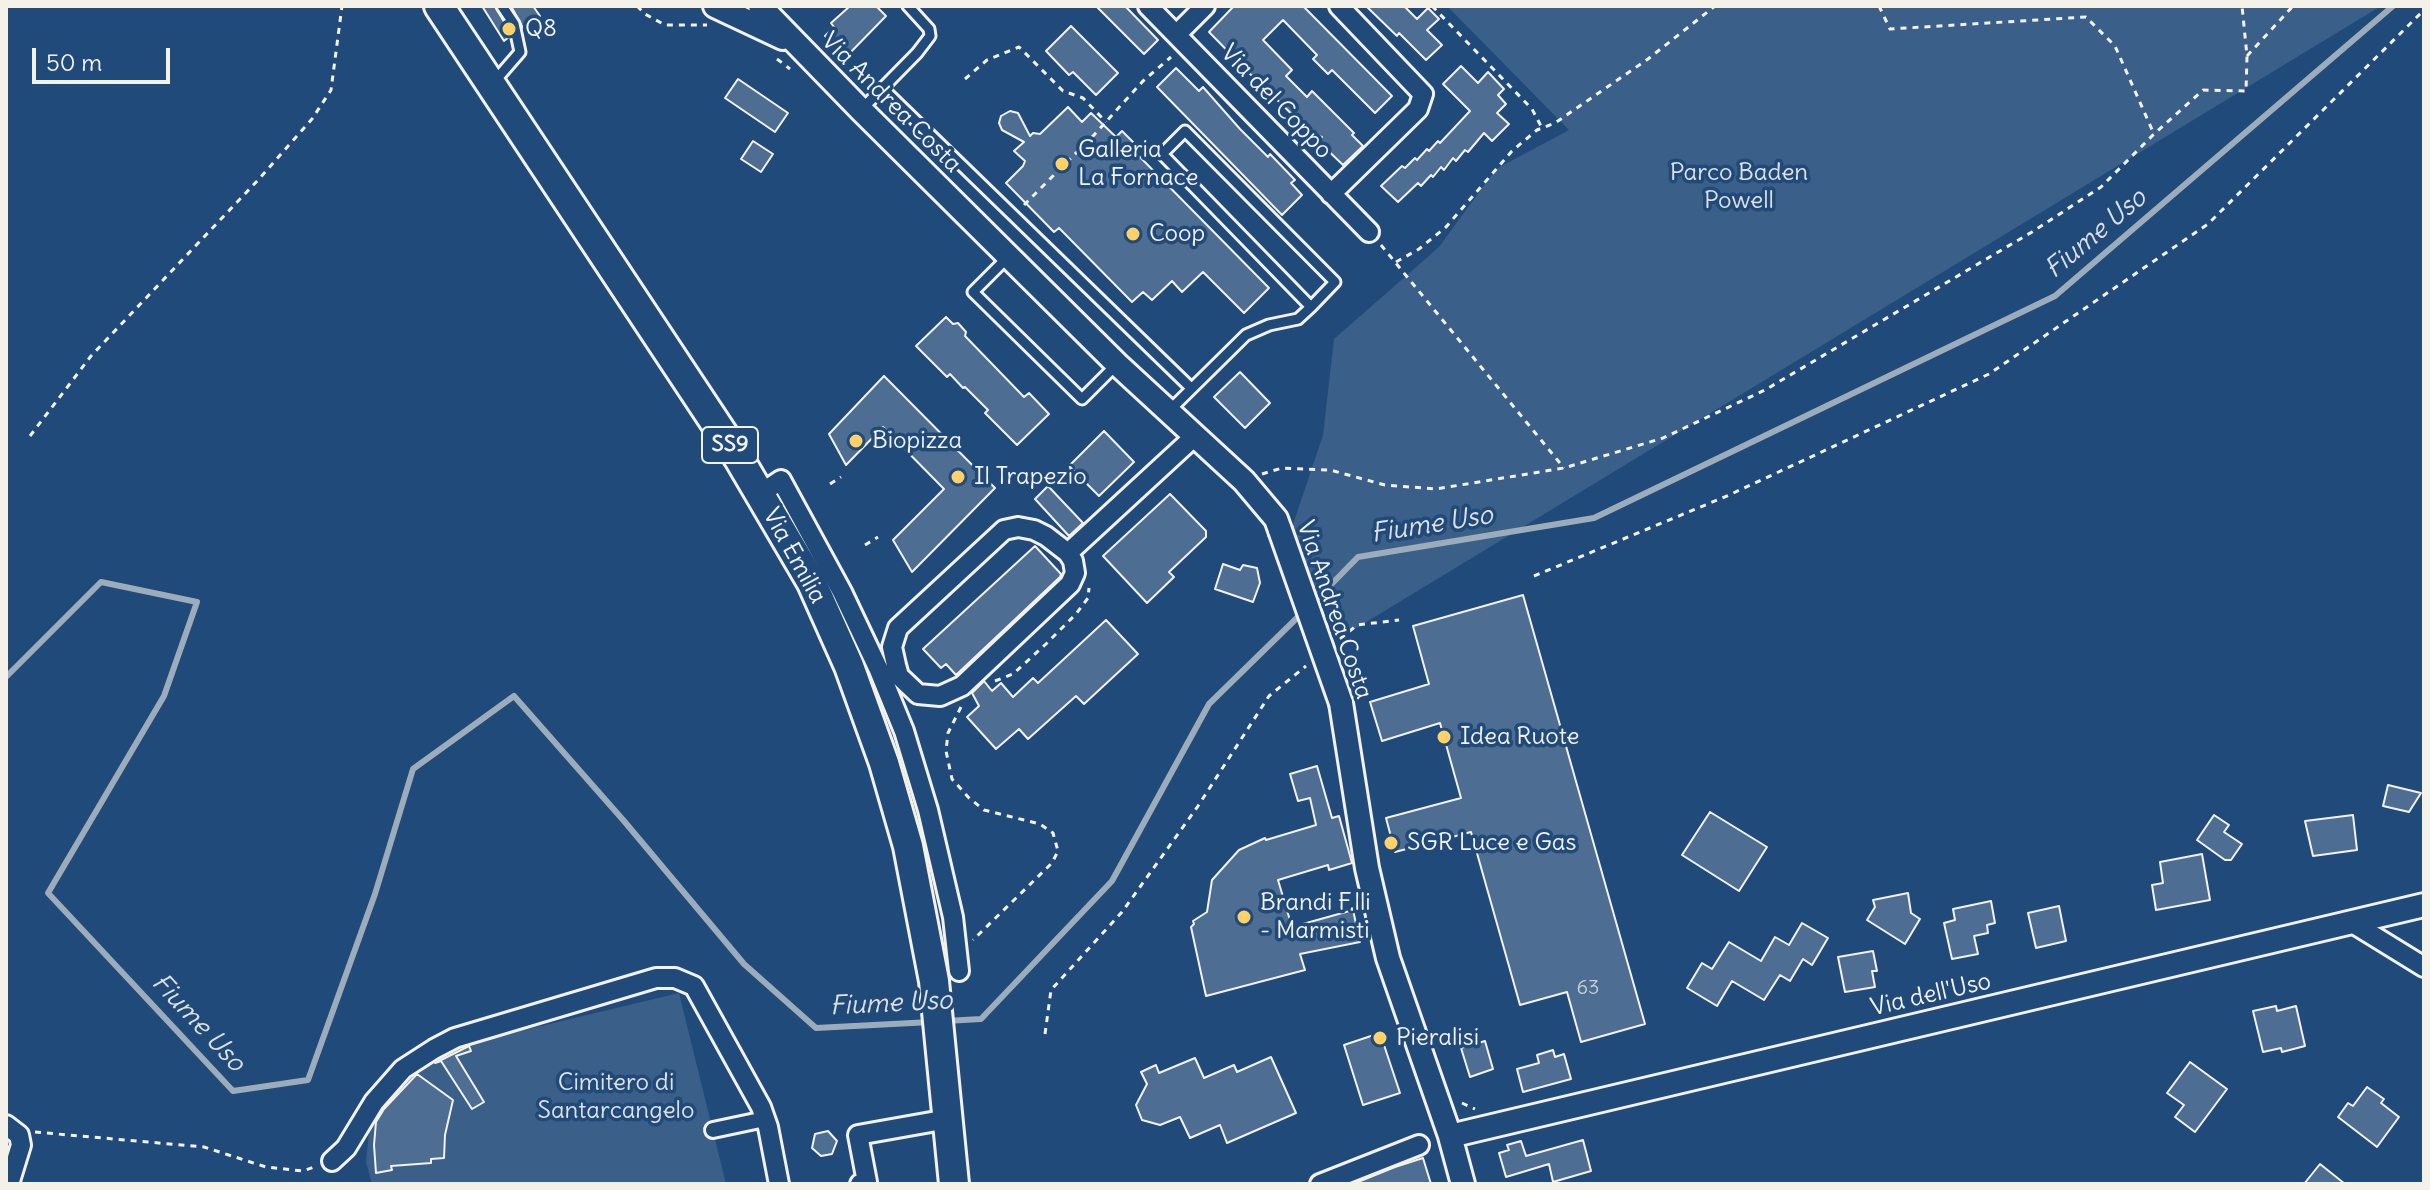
<!DOCTYPE html>
<html>
<head>
<meta charset="utf-8">
<style>
	body { margin:0 }
	#map { position:relative; width:2430px; height:1190px; overflow:hidden; background:#1f4a7a; font-family:Delius,sans-serif }
	canvas { display:block }
	.frame { position:absolute; inset:0; border:8px solid #f4f1e8; pointer-events:none }
	.scale { position:absolute; left:32px; top:48px; width:138px; height:36px; box-sizing:border-box; border:4px solid #f4f1e8; border-top:0; padding-left:10px; font-size:24px; line-height:28px; white-space:nowrap; color:#f4f1e8; -webkit-text-stroke:6px #1f4a7a; paint-order:stroke }
</style>
</head>
<body>
<div id="map">
<canvas width="2430" height="1190"></canvas>
<div class="frame"></div>
<div class="scale">50 m</div>
</div>
<script>
const ctx = document.querySelector('canvas').getContext('2d');
ctx.lineJoin = 'round';
function fillPath(path, color) { ctx.fillStyle = color; ctx.fill(path, 'evenodd'); }
const toPath = rows => new Path2D(rows.map(r => 'M' + r).join(''));
function trace(path, color, width, dash) { ctx.strokeStyle = color; ctx.lineWidth = width; ctx.lineCap = dash ? 'butt' : 'round'; ctx.setLineDash(dash || []); ctx.stroke(path); }
function drawText(font, color, halo, rows, align = 'center') {
  ctx.font = font + ' Delius,sans-serif'; ctx.lineWidth = 7; ctx.setLineDash([]); ctx.textBaseline = 'middle'; ctx.strokeStyle = halo; ctx.fillStyle = color; for (const [text, x, y, turn = 0] of rows) {
    ctx.save(); ctx.translate(x, y); ctx.rotate((+turn || 0) * Math.PI / 180); ctx.textAlign = isNaN(turn) ? turn : align; if (halo) ctx.strokeText(text, 0, 0); ctx.fillText(text, 0, 0); ctx.restore();
  }
}
const green = toPath([
	[1447,6,2381,6,1345,635,1286,545,1323,435,1334,339,1439,247,1496,169,1569,130],
	[679,993,726,1184,372,1184,366,1162,371,1111,428,1053]
]);
const stream = toPath([
	[1313,603,1358,557,1594,518,2055,296,2393,6],
	[6,677,101,582,197,602,164,696,48,893,233,1091,308,1080,375,894,413,769,514,696,624,821,744,964,816,1028,931,1022],
	[946,1021,981,1019,1112,881,1209,704,1302,613]
]);
const building = toPath([
	[482,6,495,6,507,27,509,37,504,41,482,6],
	[511,6,533,6,540,16,523,28,511,6],
	[850,6,876,6,886,16,846,57,825,36,834,27,831,23,850,6],
	[1096,6,1125,6,1158,40,1144,54,1096,6],
	[1234,6,1303,6,1392,96,1375,113,1332,70,1328,74,1313,59,1317,55,1283,20,1263,40,1292,70,1286,76,1307,97,1312,91,1354,133,1352,135,1363,146,1343,165,1318,141,1322,137,1306,128,1269,92,1273,88,1257,81,1209,32,1234,6],
	[1366,6,1404,6,1417,19,1428,8,1439,19,1427,30,1442,45,1426,60,1399,33,1397,36,1366,6],
	[1071,26,1118,73,1096,95,1073,72,1069,75,1046,51,1071,26],
	[1461,66,1478,83,1488,72,1504,89,1498,95,1506,104,1497,113,1509,124,1492,141,1484,133,1468,152,1465,150,1456,161,1453,158,1444,170,1441,167,1433,177,1431,175,1421,186,1418,183,1398,202,1381,186,1402,166,1405,168,1415,158,1417,160,1427,149,1429,151,1438,141,1440,143,1470,111,1443,84,1461,66],
	[1176,68,1199,91,1203,87,1240,129,1268,157,1270,154,1295,180,1291,183,1302,195,1282,215,1157,87,1176,68],
	[738,79,788,113,775,132,725,98,738,79],
	[1068,107,1082,122,1091,113,1116,137,1122,131,1139,148,1135,152,1269,288,1244,313,1203,272,1182,292,1172,281,1152,300,1143,292,1132,302,1059,228,1054,232,1006,183,1023,166,1025,161,1014,151,1024,142,1002,130,999,123,1001,116,1010,111,1018,113,1030,136,1033,133,1040,134,1068,107],
	[753,141,773,154,761,172,741,159,753,141],
	[946,317,953,324,958,323,966,332,965,336,1024,397,1029,393,1049,414,1017,445,985,413,988,410,965,387,963,388,950,374,947,377,916,346,946,317],
	[1240,372,1270,403,1245,428,1214,397,1240,372],
	[884,376,995,488,912,572,893,540,944,489,883,427,846,465,829,434,884,376],
	[1104,431,1134,462,1099,496,1069,466,1104,431],
	[1048,486,1083,523,1069,536,1035,499,1048,486],
	[1170,494,1206,531,1206,537,1169,572,1174,577,1147,603,1103,556,1170,494],
	[1035,546,1061,574,1060,577,956,675,946,664,941,668,923,649,1035,546],
	[1223,564,1240,570,1243,565,1257,568,1260,583,1253,602,1215,589,1223,564],
	[1523,595,1645,1024,1581,1042,1567,992,1520,1005,1471,832,1395,852,1386,818,1461,798,1440,723,1382,741,1370,702,1429,684,1413,626,1523,595],
	[1106,620,1138,654,1084,704,1076,696,1028,739,1019,729,996,749,967,717,979,706,972,693,984,681,992,691,1001,683,1013,697,1033,678,1038,683,1106,620],
	[1317,766,1332,818,1339,816,1352,863,1329,870,1328,865,1278,880,1292,927,1353,910,1360,942,1300,954,1305,970,1206,996,1191,927,1194,924,1193,921,1207,912,1212,880,1239,850,1265,838,1266,840,1316,825,1310,798,1298,801,1290,774,1317,766],
	[2388,785,2421,793,2409,812,2383,806,2388,785],
	[1710,812,1767,847,1739,891,1682,855,1710,812],
	[2214,815,2229,825,2224,832,2242,844,2231,860,2225,860,2197,840,2214,815],
	[2353,815,2357,850,2313,856,2305,821,2353,815],
	[2202,854,2210,900,2156,910,2152,885,2163,883,2160,862,2202,854],
	[1908,893,1911,913,1920,919,1905,944,1867,920,1875,907,1873,900,1908,893],
	[1991,901,1995,923,1987,925,1988,933,1974,936,1978,954,1952,959,1944,923,1955,920,1953,909,1991,901],
	[2059,906,2066,941,2036,948,2028,913,2059,906],
	[1802,923,1828,938,1812,965,1803,959,1790,981,1780,975,1764,1000,1732,981,1717,1006,1687,988,1702,963,1712,969,1729,942,1761,961,1775,937,1789,945,1802,923],
	[1873,951,1877,971,1872,971,1875,987,1845,992,1838,957,1873,951],
	[2276,1006,2277,1011,2296,1006,2305,1046,2282,1052,2281,1048,2263,1052,2253,1011,2276,1006],
	[1380,1033,1400,1093,1363,1105,1344,1045,1380,1033],
	[1485,1041,1493,1069,1470,1077,1461,1048,1485,1041],
	[469,1046,471,1051,456,1056,484,1102,472,1109,441,1061,435,1063,469,1046],
	[1553,1050,1555,1057,1564,1054,1571,1079,1523,1092,1517,1069,1539,1063,1537,1055,1553,1050],
	[1271,1057,1296,1113,1227,1143,1220,1125,1190,1138,1180,1117,1160,1125,1142,1120,1136,1105,1147,1084,1141,1072,1156,1065,1159,1073,1195,1058,1204,1078,1234,1065,1237,1072,1271,1057],
	[2190,1062,2227,1089,2195,1132,2175,1117,2184,1105,2167,1093,2190,1062],
	[417,1074,453,1100,445,1135,444,1158,431,1159,431,1163,391,1166,392,1170,376,1173,374,1145,376,1122,384,1109,417,1074],
	[2367,1087,2384,1099,2381,1103,2399,1117,2377,1147,2338,1117,2348,1103,2353,1106,2367,1087],
	[828,1131,837,1141,832,1154,821,1156,812,1148,815,1134,828,1131],
	[1583,1140,1591,1171,1553,1182,1549,1164,1506,1177,1499,1153,1509,1150,1507,1145,1521,1141,1526,1156,1583,1140],
	[1423,1158,1431,1184,1353,1184,1395,1167,1423,1158],
	[2320,1164,2345,1184,2304,1184,2320,1164]
]);
const path = toPath([
	[637,6,645,14,665,25,707,25],
	[1432,6,1532,109,1542,128],
	[1879,6,1890,29,2086,17,2115,46,2154,134],
	[2247,56,2293,6],
	[777,59,790,69],
	[965,79,987,60,1019,47,1063,91,1083,98,1106,122],
	[1024,205,1094,135,1143,81,1171,57],
	[1381,245,1564,468],
	[1396,262,1419,249,1446,227,1512,151,1537,130,1555,123,1648,59,1715,6],
	[30,436,91,356,259,179,312,119,331,90,342,6],
	[1262,474,1282,468,1330,470,1385,485,1436,489,1564,468,1663,438,1765,390,2032,232,2101,187,2154,134,2203,90,2246,91,2247,56,2242,6],
	[830,484,841,477],
	[865,545,878,537],
	[1534,576,1727,496,1989,374,2208,224,2424,10],
	[1340,639,1357,625,1399,620],
	[995,681,1013,674,1046,644,1076,614,1088,598,1089,588],
	[961,707,948,733,946,751,952,779,969,798,984,810,1040,824,1053,833,1058,851,1052,863,973,940],
	[1045,1034,1051,990,1122,912,1198,806,1269,696,1306,666],
	[1462,1103,1475,1109],
	[35,1132,204,1147,266,1167,303,1171,314,1167]
]);
const service = toPath([
	[494,82,520,52,514,24,502,6],
	[882,88,1191,388],
	[861,110,917,53,930,36,929,29,908,6],
	[1009,256,973,292,1082,399,1117,364],
	[1169,411,1246,335,1269,325,1298,319,1311,307,1335,282,1185,131,1162,154,1311,307]
]);
const pedestrian = toPath([
	[713,1130,765,1119]
]);
const minor = toPath([
	[1148,6,1369,232],
	[1177,34,1205,6],
	[1331,194,1418,109,1423,94,1339,6],
	[760,494,781,480,842,592,879,670,904,731,928,810,953,917,959,971],
	[1018,527,1034,530,1046,536,1068,553,1073,561,1075,573,1070,584,962,686,940,696,918,694,899,676,896,665,892,647,898,628,1004,530,1018,527],
	[1068,553,1195,436],
	[2351,922,2424,967],
	[6,1125,19,1135,21,1145,9,1184],
	[332,1161,346,1148,374,1102,403,1069,434,1049,455,1038,656,978,675,978,694,986,761,1107,768,1127,779,1184],
	[860,1184,867,1182,858,1135,948,1119],
	[1320,1184,1419,1145]
]);
const tertiary = toPath([
	[715,6,783,38],
	[760,6,861,110,1117,364,1244,481,1276,519,1280,530],
	[1341,703,1367,868,1388,958,1450,1136,1463,1184],
	[1450,1136,2424,905]
]);
const primary = toPath([
	[439,6,738,457,812,583,849,666,884,763,908,846,934,981,954,1184]
]);
const tertiaryBridge = toPath([
	[1280,530,1341,703]
]);
const markers = [
	[509,29,8,"#ffd166"],
	[1062,164,8,"#ffd166"],
	[1133,234,8,"#ffd166"],
	[856,441,8,"#ffd166"],
	[958,477,8,"#ffd166"],
	[1444,737,8,"#ffd166"],
	[1391,843,8,"#ffd166"],
	[1244,917,8,"#ffd166"],
	[1380,1038,8,"#ffd166"]
];
const numberNames = [
	["63",1588,988]
];
const shields = [
	[730,445,56]
];
const shieldNames = [
	["SS9",730,445]
];
const poiNames = [
	["Q8",525,29],
	["Galleria",1078,150],
	["La Fornace",1078,178],
	["Coop",1149,234],
	["Biopizza",872,441],
	["Il Trapezio",974,477],
	["Idea Ruote",1460,737],
	["SGR Luce e Gas",1407,843],
	["Brandi F.lli",1260,903],
	["- Marmisti",1260,931],
	["Pieralisi",1396,1038]
];
const streetNames = [
	["Via del Coppo",1276,102,46],
	["Via Andrea Costa",891,103,45],
	["Via Emilia",794,556,61],
	["Via Andrea Costa",1334,610,71],
	["Via dell'Uso",1931,995,-13]
];
const parkNames = [
	["Parco Baden",1739,173],
	["Powell",1739,201],
	["Cimitero di",616,1083],
	["Santarcangelo",616,1111]
];
const waterNames = [
	["Fiume Uso",2096,234,-40],
	["Fiume Uso",1432,525,-9],
	["Fiume Uso",891,1004,-3],
	["Fiume Uso",198,1023,47]
];
fillPath(green, '#3a5f88');
trace(stream, '#9cacbb', 6);
fillPath(building, '#4d6e92');
trace(building, '#f4f1e8', 2);
trace(service, '#f4f1e8', 15);
trace(pedestrian, '#f4f1e8', 20);
trace(minor, '#f4f1e8', 24);
trace(tertiary, '#f4f1e8', 28);
trace(primary, '#f4f1e8', 34);
trace(path, '#f4f1e8', 3, [6, 6]);
trace(service, '#1f4a7a', 9);
trace(pedestrian, '#1f4a7a', 14);
trace(minor, '#1f4a7a', 18);
trace(tertiary, '#1f4a7a', 22);
trace(primary, '#1f4a7a', 28);
trace(tertiaryBridge, '#f4f1e8', 28, []);
trace(tertiaryBridge, '#1f4a7a', 22);
for (const [x, y, r, color] of markers) { const dot = new Path2D(); dot.arc(x, y, r, 0, 2 * Math.PI); ctx.fillStyle = color; ctx.fill(dot); trace(dot, '#1f4a7a', 3); }
drawText('20px', '#cad0d2', null, numberNames);
for (const [x, y, w] of shields) { const box = new Path2D(); box.roundRect(x - w / 2, y - 18, w, 36, 6); ctx.fillStyle = '#1f4a7a'; ctx.fill(box); trace(box, '#f4f1e8', 2); }
drawText('bold 22px', '#f4f1e8', null, shieldNames);
drawText('24px', '#f4f1e8', '#1f4a7a', poiNames, 'left');
drawText('24px', '#f4f1e8', '#1f4a7a', streetNames);
drawText('24px', '#e1e2de', '#1f4a7a', parkNames);
drawText('italic 26px', '#dee0dd', '#1f4a7a', waterNames);
</script>
</body>
</html>
